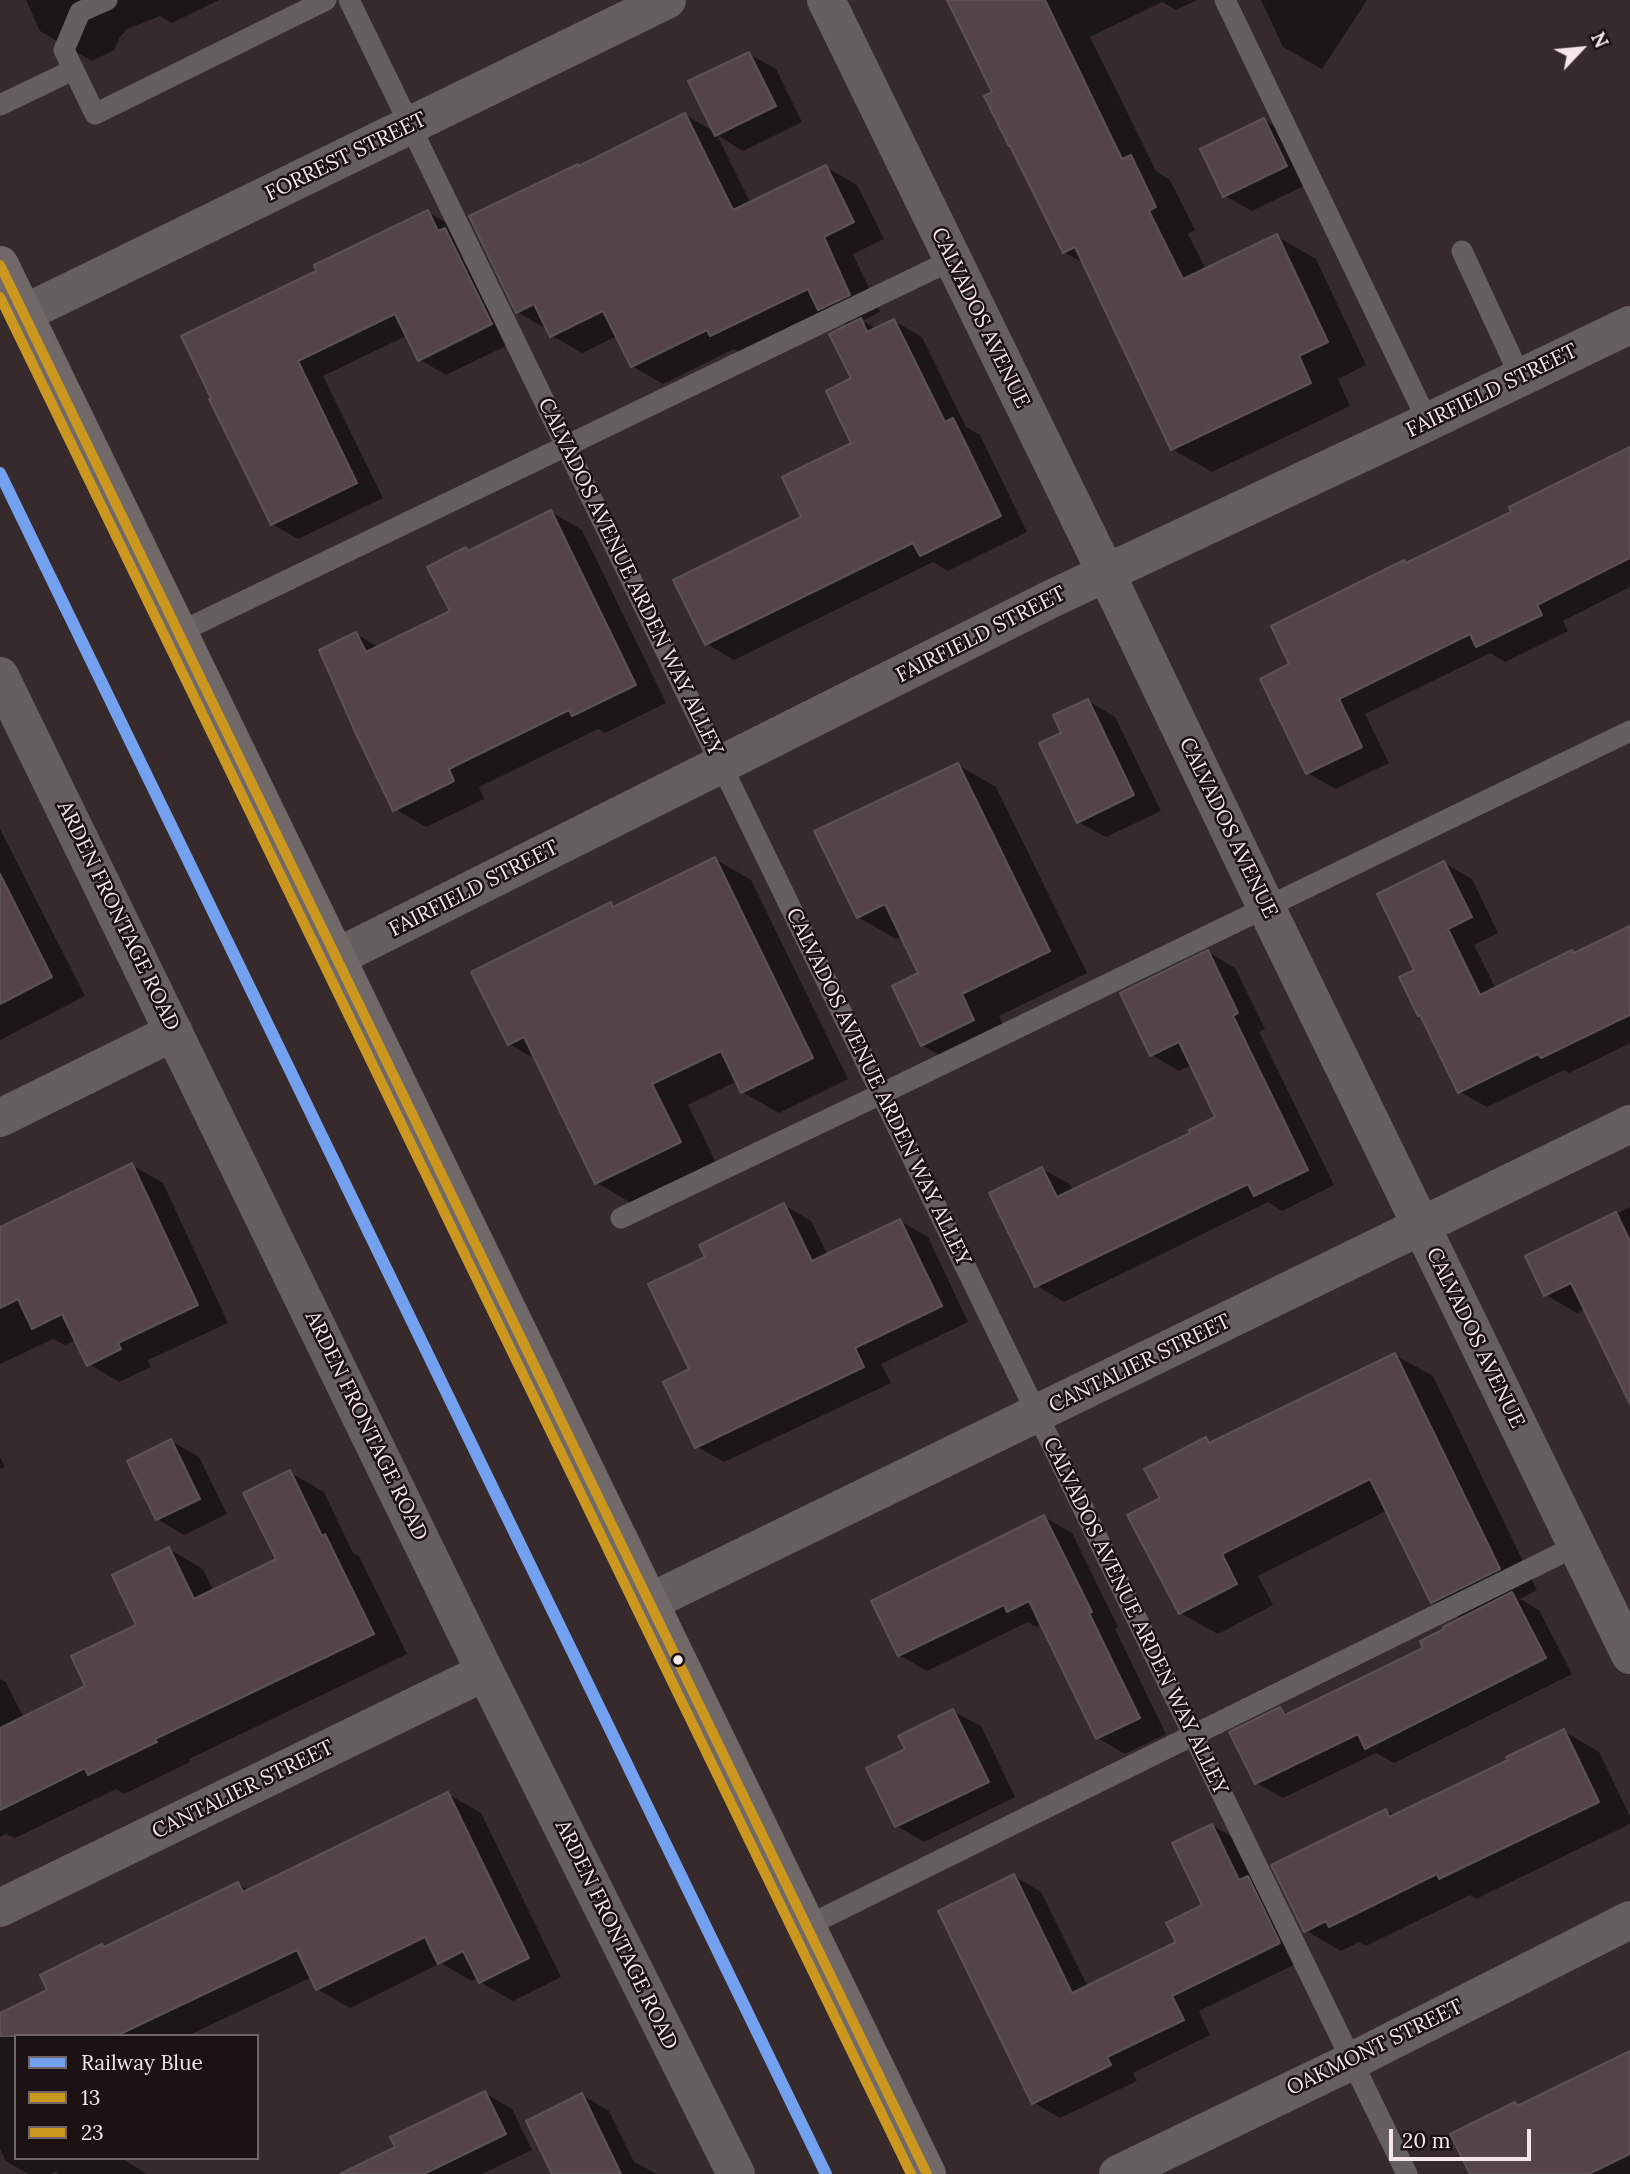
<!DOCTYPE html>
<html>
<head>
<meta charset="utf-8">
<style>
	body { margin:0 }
	#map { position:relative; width:1630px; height:2174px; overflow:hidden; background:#362a2c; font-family:Lora,serif }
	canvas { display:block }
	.legend { position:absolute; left:14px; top:2034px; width:245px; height:126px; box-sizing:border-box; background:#1c1113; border:2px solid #736668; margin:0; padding:9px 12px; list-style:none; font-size:21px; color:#f6e6e8 }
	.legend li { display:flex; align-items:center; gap:14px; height:35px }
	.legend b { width:35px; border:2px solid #736668 }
	.north { position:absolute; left:1546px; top:14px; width:70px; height:70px; -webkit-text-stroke:5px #1c1113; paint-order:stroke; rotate:64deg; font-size:19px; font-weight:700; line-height:28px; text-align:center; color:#f6e6e8 }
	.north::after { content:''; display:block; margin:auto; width:24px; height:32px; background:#f6e6e8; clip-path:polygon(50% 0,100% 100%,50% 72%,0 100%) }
	.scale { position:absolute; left:1389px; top:2129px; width:142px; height:32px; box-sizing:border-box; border:4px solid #f6e6e8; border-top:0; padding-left:9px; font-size:21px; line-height:24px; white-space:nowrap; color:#f6e6e8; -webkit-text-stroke:5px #1c1113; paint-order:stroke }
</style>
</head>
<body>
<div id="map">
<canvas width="1630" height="2174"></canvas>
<ul class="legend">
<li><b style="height:9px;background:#73a1f0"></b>Railway Blue</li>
<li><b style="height:9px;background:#cb971e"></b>13</li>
<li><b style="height:9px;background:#cb971e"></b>23</li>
</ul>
<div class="north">N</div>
<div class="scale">20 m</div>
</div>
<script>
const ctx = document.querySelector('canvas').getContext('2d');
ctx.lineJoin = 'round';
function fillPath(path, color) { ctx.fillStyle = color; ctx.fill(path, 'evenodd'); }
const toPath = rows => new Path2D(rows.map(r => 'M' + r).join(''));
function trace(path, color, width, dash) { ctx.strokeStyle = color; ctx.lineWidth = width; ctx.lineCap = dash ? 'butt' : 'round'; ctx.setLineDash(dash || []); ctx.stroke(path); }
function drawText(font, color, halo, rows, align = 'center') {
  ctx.font = font + ' Lora,serif'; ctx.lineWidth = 5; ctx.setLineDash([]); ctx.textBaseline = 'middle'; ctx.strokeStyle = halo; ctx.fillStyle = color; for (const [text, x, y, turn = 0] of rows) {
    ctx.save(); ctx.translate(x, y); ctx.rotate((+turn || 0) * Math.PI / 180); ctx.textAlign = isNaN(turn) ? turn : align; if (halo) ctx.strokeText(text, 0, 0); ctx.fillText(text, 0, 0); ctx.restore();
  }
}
const shadow = toPath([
	[26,0,219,0,172,23,160,16,127,29,120,37,114,50,92,61,40,31],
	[949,0,1197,0,1176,10,1162,2,1090,37,1156,171,1170,180,1195,230,1188,234,1206,270,1276,236,1316,259,1366,365,1338,379,1350,406,1212,472,1172,449,1085,264,1064,252,994,93],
	[1261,0,1367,0,1322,69,1283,47],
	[749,54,776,69,802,122,743,151,717,135,751,204,826,167,857,185,884,239,853,254,880,312,862,321,877,329,894,321,922,337,966,427,980,435,1027,532,948,571,933,562,734,660,707,644,804,518,854,444,854,379,849,326,825,312,742,353,734,349,663,384,632,366,617,336,582,353,551,335,548,330,517,312,580,167,685,115,715,132],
	[1264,120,1291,136,1314,181,1252,211,1225,196],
	[428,212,454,227,518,340,446,375,419,359,408,335,323,376,383,498,298,539,272,524,212,400,319,272],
	[1630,446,1630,587,1563,621,1568,631,1505,662,1490,653,1365,714,1389,763,1335,789,1308,773,1292,665,1407,564,1514,512,1625,451,1624,449],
	[551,512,582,530,666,703,605,733,598,729,479,787,484,799,426,827,395,809,356,634,380,648,452,612,466,549,470,552],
	[1088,701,1115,717,1161,811,1106,837,1078,822,1063,733],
	[958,765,996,787,1087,973,999,1016,1011,1042,960,1067,922,1045,920,974,902,936,896,939,858,917],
	[0,829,85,996,0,1040],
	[715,859,751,880,848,1079,779,1113,742,1092,737,1081,688,1105,716,1163,633,1204,597,1183,537,1060,509,1044,611,904,616,907],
	[1444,863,1472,879,1498,933,1474,945,1496,989,1572,952,1576,954,1630,928,1630,1043,1569,1073,1564,1070,1487,1107,1460,1092,1416,970],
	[1208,952,1235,968,1265,1029,1259,1032,1334,1185,1282,1211,1268,1202,1064,1302,1037,1286,1042,1169,1070,1184,1073,1192,1192,1133,1217,1118,1191,1065,1179,1071,1152,1055],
	[132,1165,163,1183,228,1323,148,1360,151,1367,119,1382,89,1364,76,1340,65,1345,53,1339,0,1364,0,1229],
	[784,1205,811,1221,828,1256,900,1221,928,1237,968,1322,881,1364,891,1383,724,1462,696,1446,692,1370,707,1258],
	[1630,1207,1630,1400,1586,1309,1577,1313,1546,1295,1527,1257],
	[1395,1355,1433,1376,1537,1590,1520,1599,1539,1610,1572,1674,1394,1763,1376,1753,1283,1798,1256,1783,1280,1709,1290,1715,1425,1649,1462,1619,1432,1602,1388,1510,1258,1576,1273,1605,1218,1634,1180,1613,1162,1498,1206,1439,1213,1443],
	[171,1441,199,1457,227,1514,184,1535,157,1519],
	[0,1457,5,1467,0,1469],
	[289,1472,324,1492,353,1553,359,1556,407,1654,189,1759,190,1762,124,1794,116,1789,15,1838,6,1834,0,1837,0,1679,6,1682,24,1719,88,1687,138,1625,169,1549,203,1569,214,1592,278,1560],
	[1044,1517,1072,1533,1118,1627,1115,1629,1166,1734,1125,1754,1098,1738,1042,1624,1036,1627,1028,1622,927,1671,899,1655],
	[953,1711,981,1726,1015,1797,924,1842,897,1826,907,1750],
	[1564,1731,1599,1752,1630,1816,1630,1824,1476,1899,1470,1895,1366,1946,1359,1942,1341,1951,1305,1930,1386,1811,1395,1816,1510,1761],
	[448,1794,481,1813,561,1977,513,2001,480,1982,478,1978,472,1981,441,1963,350,2008,317,1989,312,1977,187,2036,16,2036,16,2158,121,2158,147,2174,58,2174,57,2171,52,2174,28,2174,6,2161,0,2149,0,2015,50,1991,106,1948,238,1884,250,1891],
	[1212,1825,1239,1841,1306,1959,1199,2011,1210,2035,1133,2073,1137,2081,1060,2118,1033,2102,1014,1876,1041,1892,1088,1987,1178,1943,1205,1906],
	[1630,2052,1630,2174,1471,2174,1515,2104,1519,2106],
	[485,2093,512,2109,532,2150,482,2174,344,2174,397,2148],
	[582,2095,609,2111,634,2162,657,2174,554,2174]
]);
const building = toPath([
	[947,0,1045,0,1122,159,1131,155,1156,207,1149,211,1183,279,1277,234,1328,342,1299,356,1311,383,1171,450,1075,247,1063,253,1010,146,1009,146,984,96,992,92,947,0],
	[749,52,776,106,715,136,688,81,749,52],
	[685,113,733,210,826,165,854,222,824,237,850,295,818,310,808,289,710,336,707,330,631,367,603,311,550,337,534,304,516,313,469,216,578,164,579,166,685,113],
	[1264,118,1287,166,1223,197,1200,149,1264,118],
	[428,210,438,231,445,228,492,324,418,361,395,314,298,361,357,483,271,525,209,399,211,398,181,336,316,271,314,265,428,210],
	[861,318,867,332,894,319,945,422,953,418,1001,516,920,556,913,543,705,645,673,580,801,517,782,477,851,443,826,391,851,378,829,334,861,318],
	[1630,447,1630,558,1537,605,1542,615,1476,647,1470,634,1339,699,1362,747,1306,774,1260,679,1289,664,1271,626,1404,560,1406,563,1511,512,1509,507,1630,447],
	[551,510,636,685,572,716,569,710,449,769,454,781,393,811,357,736,319,650,356,632,366,652,450,611,427,567,466,547,468,551,551,510],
	[1088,699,1134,795,1077,823,1039,743,1061,733,1053,715,1088,699],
	[958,763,1050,951,962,994,974,1020,921,1046,892,986,918,973,885,904,857,918,814,831,958,763],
	[715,857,813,1058,741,1093,721,1051,652,1084,681,1142,595,1184,524,1037,508,1045,471,972,611,902,613,907,715,857],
	[1444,861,1472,917,1448,929,1480,995,1572,950,1574,953,1630,926,1630,1015,1541,1058,1538,1054,1458,1093,1420,1015,1418,1016,1399,977,1414,970,1377,894,1444,861],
	[0,874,52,977,0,1004,0,874],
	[1208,950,1238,1013,1233,1016,1308,1170,1254,1196,1248,1184,1035,1287,989,1193,1042,1167,1057,1197,1190,1133,1189,1130,1215,1117,1179,1042,1150,1056,1120,993,1208,950],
	[132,1163,198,1305,118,1343,121,1349,87,1366,62,1314,32,1329,18,1299,0,1308,0,1227,132,1163],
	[784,1203,812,1261,900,1219,942,1306,855,1348,864,1367,695,1448,663,1382,689,1369,648,1284,705,1257,699,1245,784,1203],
	[1616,1212,1630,1241,1630,1404,1571,1283,1544,1296,1525,1256,1616,1212],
	[1395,1353,1500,1569,1431,1603,1370,1479,1222,1554,1237,1584,1179,1614,1127,1515,1160,1498,1144,1469,1206,1437,1209,1443,1395,1353],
	[171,1439,200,1499,156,1520,127,1461,171,1439],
	[290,1470,322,1536,325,1534,374,1634,155,1739,157,1742,88,1775,85,1768,0,1810,0,1728,85,1686,71,1656,136,1625,112,1575,169,1547,194,1599,276,1559,243,1493,290,1470],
	[1044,1515,1092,1612,1089,1613,1140,1718,1096,1739,1029,1601,1007,1612,1004,1605,898,1656,871,1601,1044,1515],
	[1512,1592,1546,1658,1365,1749,1358,1734,1255,1784,1229,1732,1280,1707,1285,1715,1423,1648,1420,1641,1444,1629,1443,1627,1512,1592],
	[953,1709,989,1782,895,1827,866,1768,905,1749,898,1736,953,1709],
	[1564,1729,1599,1802,1439,1879,1437,1874,1329,1927,1326,1921,1304,1932,1271,1865,1386,1809,1389,1817,1508,1760,1506,1757,1564,1729],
	[448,1792,529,1958,479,1983,463,1951,438,1964,425,1937,316,1990,297,1950,116,2036,0,2036,0,2013,47,1990,40,1975,102,1944,104,1947,238,1882,243,1892,448,1792],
	[1212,1824,1239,1880,1248,1876,1280,1943,1172,1996,1184,2020,1107,2057,1111,2065,1032,2104,938,1911,1014,1874,1072,1993,1176,1942,1166,1923,1202,1905,1172,1843,1212,1824],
	[1630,2051,1630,2154,1589,2174,1470,2174,1450,2134,1515,2102,1517,2106,1630,2051],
	[485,2091,506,2134,424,2174,340,2174,395,2147,390,2137,485,2091],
	[582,2093,621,2174,552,2174,526,2121,582,2093]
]);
const lane = toPath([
	[107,0,80,12,64,50,95,114,326,0],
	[349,0,1407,2174],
	[1225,0,1428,422],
	[0,105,73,70],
	[1462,251,1521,378],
	[180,632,952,260],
	[621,1218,881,1094,1630,731],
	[807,1926,1576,1546]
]);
const street = toPath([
	[826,0,1106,573,1266,907,1630,1655],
	[25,313,667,0],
	[0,676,485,1672,736,2174],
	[337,957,1053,598,1428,422,1630,325],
	[0,1118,174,1032],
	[650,1602,1630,1124],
	[0,1908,485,1672],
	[1118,2174,1352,2061,1630,1920]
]);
const primary = toPath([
	[0,265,927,2174]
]);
const bus1 = toPath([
	[0,265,927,2174]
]);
const bus2 = toPath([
	[0,297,911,2174]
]);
const rail1 = toPath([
	[0,473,826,2174]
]);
const markers = [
	[678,1660,6,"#f6e6e8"]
];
const streetNames = [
	["FORREST STREET",346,157,-26],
	["CALVADOS AVENUE",980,318,64],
	["FAIRFIELD STREET",1492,391,-26],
	["CALVADOS AVENUE ARDEN WAY ALLEY",630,577,64],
	["FAIRFIELD STREET",981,635,-27],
	["CALVADOS AVENUE",1228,828,64],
	["FAIRFIELD STREET",474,889,-27],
	["ARDEN FRONTAGE ROAD",118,916,64],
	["CALVADOS AVENUE ARDEN WAY ALLEY",878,1087,64],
	["CALVADOS AVENUE",1475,1338,64],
	["CANTALIER STREET",1140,1364,-26],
	["ARDEN FRONTAGE ROAD",366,1426,64],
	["CALVADOS AVENUE ARDEN WAY ALLEY",1135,1616,64],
	["CANTALIER STREET",243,1790,-26],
	["ARDEN FRONTAGE ROAD",616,1935,64],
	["OAKMONT STREET",1375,2048,-26]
];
fillPath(shadow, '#0007');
fillPath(building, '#55454b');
trace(building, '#5c5255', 2);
trace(lane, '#655f5e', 21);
trace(street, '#655f5e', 38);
trace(primary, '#706968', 38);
trace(bus1, '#cb971e', 10);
trace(bus2, '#cb971e', 10);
trace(rail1, '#73a1f0', 12);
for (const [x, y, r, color] of markers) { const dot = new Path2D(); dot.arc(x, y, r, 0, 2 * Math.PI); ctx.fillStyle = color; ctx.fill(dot); trace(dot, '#1c1113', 2.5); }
drawText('21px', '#f6e6e8', '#1c1113', streetNames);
</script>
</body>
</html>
